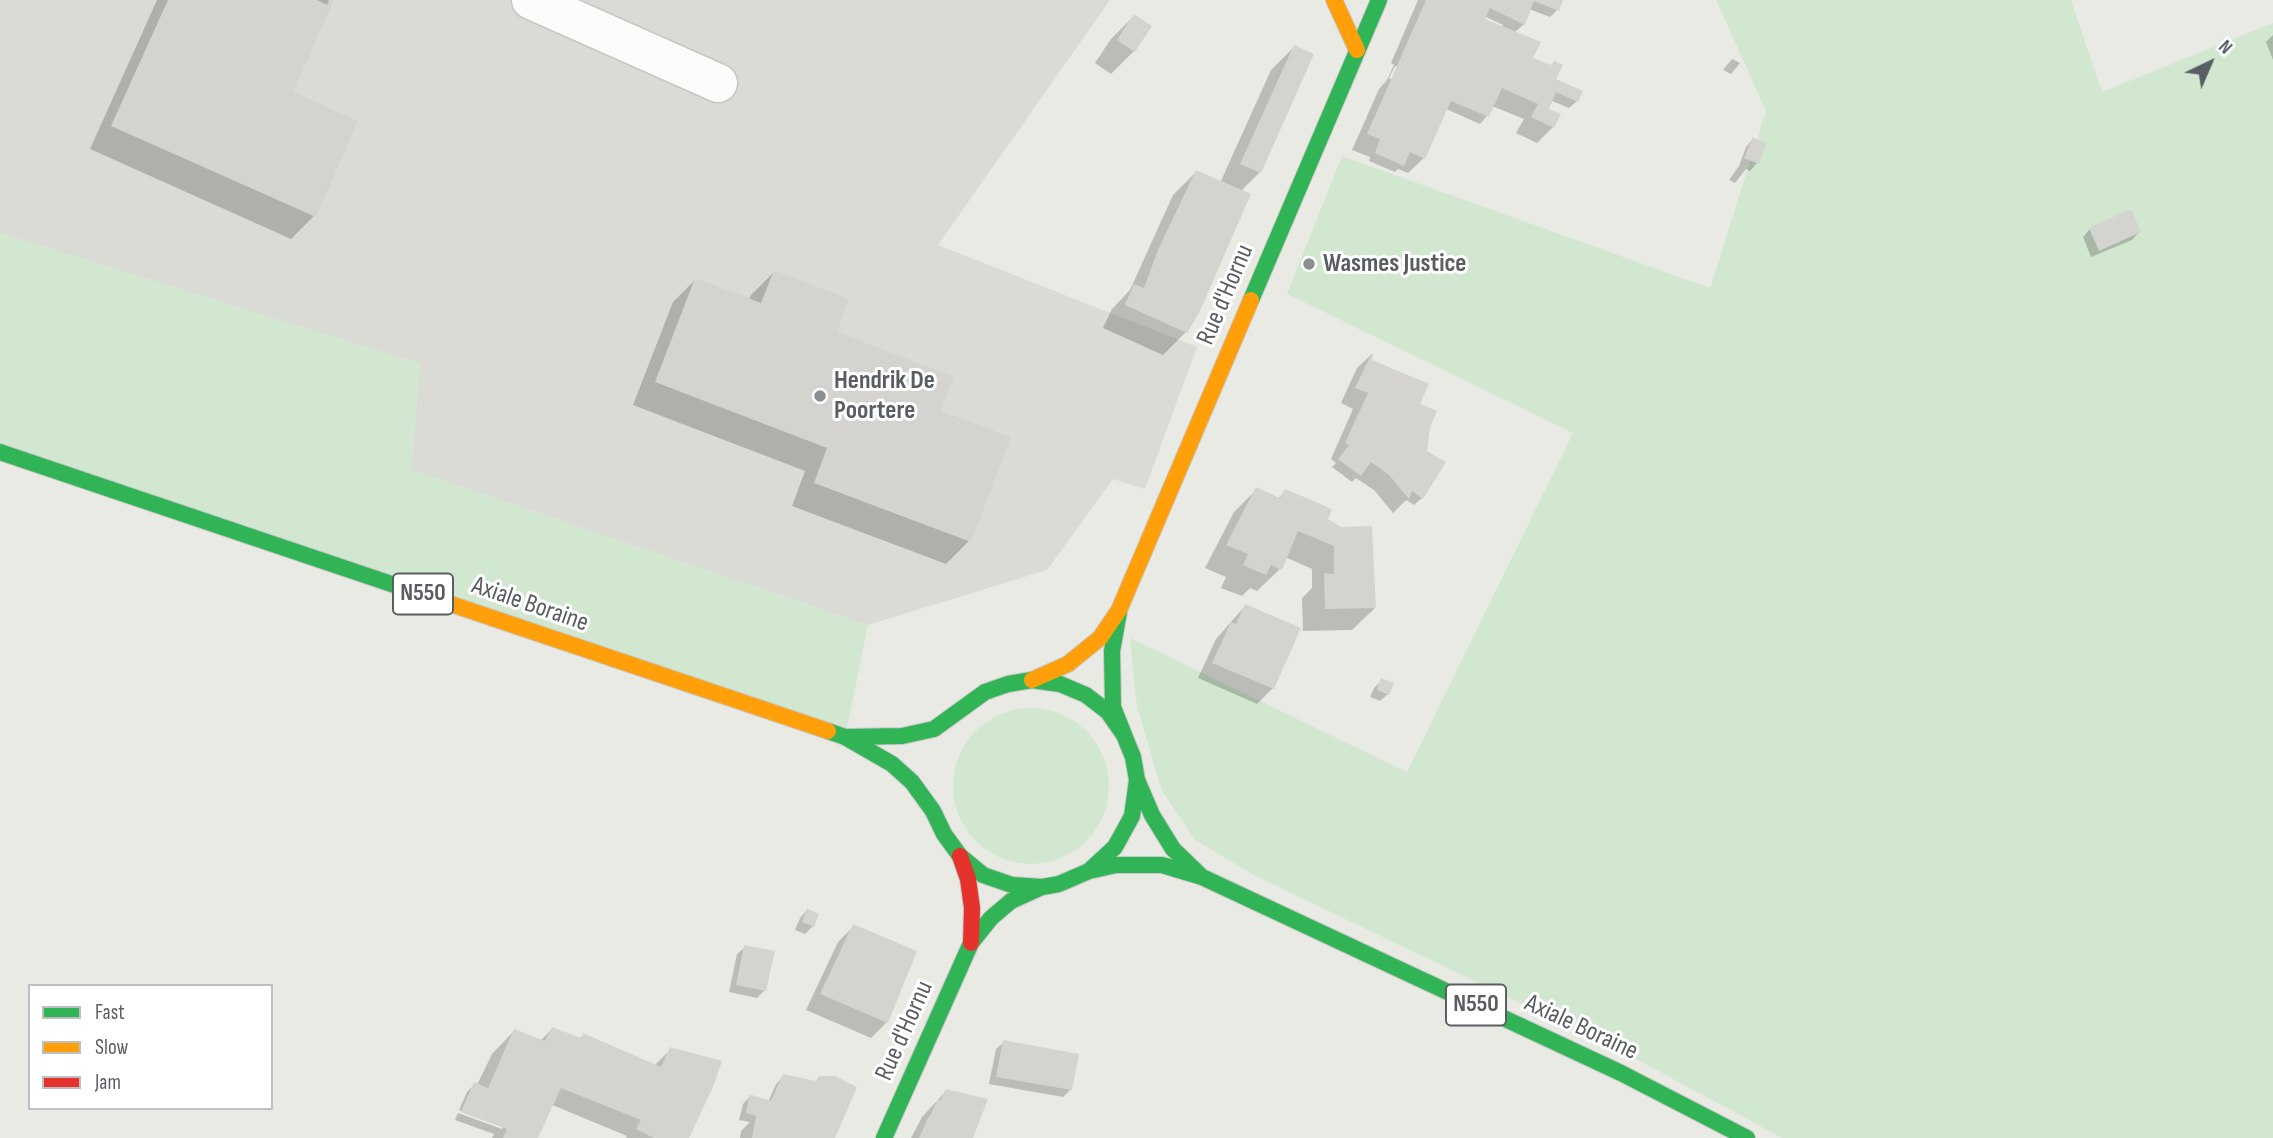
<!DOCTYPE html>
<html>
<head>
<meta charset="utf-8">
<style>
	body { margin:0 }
	#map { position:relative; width:2273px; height:1138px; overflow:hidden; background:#eaeae5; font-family:"Sofia Sans Condensed",sans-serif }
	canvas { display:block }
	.legend { position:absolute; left:28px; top:984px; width:245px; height:126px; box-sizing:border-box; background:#fff; border:2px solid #bdbfc1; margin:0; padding:9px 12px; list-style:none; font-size:21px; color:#5a5e63 }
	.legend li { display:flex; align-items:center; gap:14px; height:35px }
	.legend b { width:35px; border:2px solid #bdbfc1 }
	.north { position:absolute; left:2175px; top:28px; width:70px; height:70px; -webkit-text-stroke:5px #fff; paint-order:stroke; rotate:44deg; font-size:19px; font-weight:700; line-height:28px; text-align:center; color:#5a5e63 }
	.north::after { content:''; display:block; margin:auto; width:24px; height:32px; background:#5a5e63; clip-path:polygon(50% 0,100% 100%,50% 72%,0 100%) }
</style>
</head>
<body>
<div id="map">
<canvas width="2273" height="1138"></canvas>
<ul class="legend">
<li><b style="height:9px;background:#30b455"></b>Fast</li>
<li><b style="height:9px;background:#ff9f0a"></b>Slow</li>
<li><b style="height:9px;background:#e5322d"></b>Jam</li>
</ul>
<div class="north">N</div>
</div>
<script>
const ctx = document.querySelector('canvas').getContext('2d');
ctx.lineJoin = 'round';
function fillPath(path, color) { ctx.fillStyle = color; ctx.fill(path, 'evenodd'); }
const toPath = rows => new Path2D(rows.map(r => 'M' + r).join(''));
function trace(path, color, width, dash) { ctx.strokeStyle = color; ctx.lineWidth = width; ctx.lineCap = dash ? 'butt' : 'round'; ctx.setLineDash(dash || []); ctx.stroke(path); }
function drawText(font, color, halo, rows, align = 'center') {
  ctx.font = font + ' "Sofia Sans Condensed",sans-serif'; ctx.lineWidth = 6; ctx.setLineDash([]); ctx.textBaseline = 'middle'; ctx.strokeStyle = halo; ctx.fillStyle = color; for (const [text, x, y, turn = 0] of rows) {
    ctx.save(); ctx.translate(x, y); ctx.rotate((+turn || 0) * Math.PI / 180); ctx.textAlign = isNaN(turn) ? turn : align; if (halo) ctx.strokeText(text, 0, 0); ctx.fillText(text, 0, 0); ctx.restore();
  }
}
const industrial = toPath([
	[0,0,1110,0,938,245,1197,347,1145,489,1113,479,1047,570,868,625,411,470,420,364,0,233]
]);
const green = toPath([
	[1716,0,2071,0,2102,92,2273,23,2273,1138,1782,1138,1640,1061,1256,876,1195,840,1162,791,1137,707,1130,638,1407,772,1573,433,1287,294,1342,156,1710,288,1766,111],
	[0,233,420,364,411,470,868,625,845,737,0,451],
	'953 786a78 78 0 1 1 156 0a78 78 0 1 1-156 0Z'
]);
const shadow = toPath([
	[157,0,313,0,317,2,318,0,332,0,291,93,356,122,314,216,291,239,90,149],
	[1418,0,1559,0,1557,10,1550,17,1529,9,1524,24,1514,33,1531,59,1551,66,1554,63,1554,80,1577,101,1569,108,1552,101,1547,110,1553,127,1537,143,1516,133,1524,119,1492,106,1487,116,1480,124,1446,109,1424,158,1408,173,1398,169,1395,172,1369,161,1370,157,1352,150,1379,89,1387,80,1394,65,1391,63],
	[1484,16,1503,25,1502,28,1485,21],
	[1395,66,1399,66,1393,80,1389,78],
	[1134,16,1134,51,1111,74,1095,63,1111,39],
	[2273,35,2273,60,2266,42],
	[1294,47,1260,172,1240,192,1186,332,1163,355,1103,328,1112,309,1130,290,1173,195,1196,172,1220,183,1271,70],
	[1732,59,1740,63,1731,74,1723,70],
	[1753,139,1764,145,1757,163,1750,171,1746,169,1735,183,1729,180,1739,166,1746,147],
	[2090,229,2139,232,2132,240,2091,257,2083,237],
	[774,272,835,333,939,412,969,541,946,564,792,506,805,471,633,405,673,302,695,280,749,300,751,295],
	[1373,353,1370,361,1418,405,1428,427,1422,498,1414,505,1406,500,1393,513,1374,490,1356,478,1352,482,1332,467,1336,463,1331,459,1353,409,1341,403,1357,368],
	[1257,489,1277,499,1286,491,1325,520,1375,608,1352,630,1303,631,1302,598,1312,588,1312,569,1285,557,1280,569,1257,591,1250,588,1242,596,1221,588,1226,577,1205,568,1234,512],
	[1245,606,1273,688,1257,704,1198,678,1216,639],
	[1382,680,1388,694,1380,701,1370,697,1374,688],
	[807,910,813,926,805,934,795,930,800,918],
	[854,926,887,1022,871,1038,806,1010,838,942],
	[745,947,765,990,757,998,729,992,737,954],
	[552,1029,579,1039,583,1035,655,1065,671,1049,687,1138,626,1138,627,1136,550,1104,535,1138,492,1138,494,1134,455,1120,458,1113,502,1129,503,1127,495,1123,459,1110,467,1092,475,1084,477,1085,492,1054,514,1031,540,1041],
	[1004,1042,1071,1089,1063,1097,989,1084,996,1049],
	[784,1076,833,1138,740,1138,741,1131,750,1122,739,1120,743,1104,750,1096,768,1102,776,1084],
	[946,1091,971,1138,911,1138,922,1117]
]);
const building = toPath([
	[168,0,317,0,327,5,329,0,334,0,293,92,358,121,316,217,111,126],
	[1426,0,1563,0,1559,11,1534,1,1525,25,1490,8,1485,19,1541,42,1533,58,1552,65,1554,61,1563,65,1556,79,1583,91,1578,102,1556,92,1549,109,1561,114,1554,128,1531,117,1538,104,1502,88,1489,117,1451,101,1425,159,1410,152,1404,166,1375,153,1380,139,1367,134],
	[1134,14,1152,26,1135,52,1117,40],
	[1294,45,1314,54,1261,173,1240,164],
	[1753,137,1766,144,1759,164,1744,158],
	[1196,170,1251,194,1199,313,1187,333,1125,305,1134,284,1144,288,1158,250],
	[2131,209,2141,232,2099,251,2089,228],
	[774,270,849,299,837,332,954,377,941,411,1011,437,971,542,814,483,827,448,655,382,695,278,761,303],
	[1370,357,1373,358,1372,360,1429,384,1420,404,1437,411,1430,428,1427,451,1446,462,1423,499,1412,491,1409,499,1389,475,1371,462,1361,476,1338,459,1349,445,1345,443,1368,393,1355,388],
	[1256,487,1280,498,1285,489,1323,505,1332,510,1328,519,1341,527,1372,526,1376,608,1325,609,1324,573,1334,574,1334,546,1298,531,1282,570,1271,565,1266,575,1243,565,1248,554,1226,545],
	[1245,604,1301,628,1274,689,1212,663,1231,622,1236,624],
	[1381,678,1394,683,1389,695,1377,690],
	[807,908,819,914,814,927,802,922],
	[853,924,917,951,888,1023,820,994],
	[744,945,775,951,766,991,736,985],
	[552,1027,581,1038,583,1033,661,1067,670,1047,722,1061,713,1087,689,1138,654,1138,636,1129,641,1120,561,1088,538,1138,503,1138,507,1129,461,1112,474,1082,488,1088,514,1029,545,1041],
	[1003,1040,1079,1054,1072,1090,996,1077],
	[783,1074,816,1081,819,1076,835,1076,857,1087,835,1138,752,1138,756,1116,746,1113,749,1094,771,1101],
	[946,1089,988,1099,973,1138,919,1138,929,1116,930,1116,938,1099,940,1101]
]);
const street = toPath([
	[531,0,718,83]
]);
const fast = toPath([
	[1251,300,1379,0],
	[0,452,430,597],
	[1119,612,1112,651,1113,707,1124,735],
	[828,731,845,737,892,764,912,782,933,811,944,834,960,856,983,875,1012,885,1042,887,1059,884,1089,871,1115,847,1132,816,1137,780,1133,757,1124,735,1108,712,1086,695,1060,684,1032,680,1008,684,985,692,934,729,902,736,845,737],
	[1137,780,1152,815,1173,849,1201,876],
	[1089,871,1116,865,1162,865,1202,877,1621,1073,1747,1138],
	[884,1138,971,943,991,918,1011,901,1042,887]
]);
const slow = toPath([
	[1334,0,1357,50],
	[430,597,828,731],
	[1032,680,1068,664,1100,638,1119,610,1251,300]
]);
const jam = toPath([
	[960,856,968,879,972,908,971,943]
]);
const markers = [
	[1309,264,7,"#8c8f90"],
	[820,396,7,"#8c8f90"]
];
const shields = [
	[423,594,60],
	[1476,1005,60]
];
const shieldNames = [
	["N550",423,594],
	["N550",1476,1005]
];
const poiNames = [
	["Wasmes Justice",1323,264],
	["Hendrik De",834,381],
	["Poortere",834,411]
];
const streetNames = [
	["Rue d'Hornu",1226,295,-67],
	["Axiale Boraine",530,605,19],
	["Axiale Boraine",1581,1028,25],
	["Rue d'Hornu",905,1031,-66]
];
fillPath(industrial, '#dbdbd6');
fillPath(green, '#d2e7d0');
fillPath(shadow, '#0003');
fillPath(building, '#d4d3d0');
trace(street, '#c6c7c5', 41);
trace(fast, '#c7c8c8', 18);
trace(slow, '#c7c8c8', 18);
trace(jam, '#c7c8c8', 18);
trace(street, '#fcfcfb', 38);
trace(fast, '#30b455', 16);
trace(slow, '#ff9f0a', 16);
trace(jam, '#e5322d', 16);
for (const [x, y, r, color] of markers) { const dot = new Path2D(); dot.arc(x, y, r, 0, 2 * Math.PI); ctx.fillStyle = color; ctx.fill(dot); trace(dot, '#fff', 2.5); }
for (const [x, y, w] of shields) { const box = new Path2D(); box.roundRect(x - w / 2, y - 20.5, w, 41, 5); ctx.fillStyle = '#fff'; ctx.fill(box); trace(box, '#5a5e63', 2); }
drawText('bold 24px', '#5a5e63', null, shieldNames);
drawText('bold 26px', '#5a5e63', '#fff', poiNames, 'left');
drawText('26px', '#5a5e63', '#fff', streetNames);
</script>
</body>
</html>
